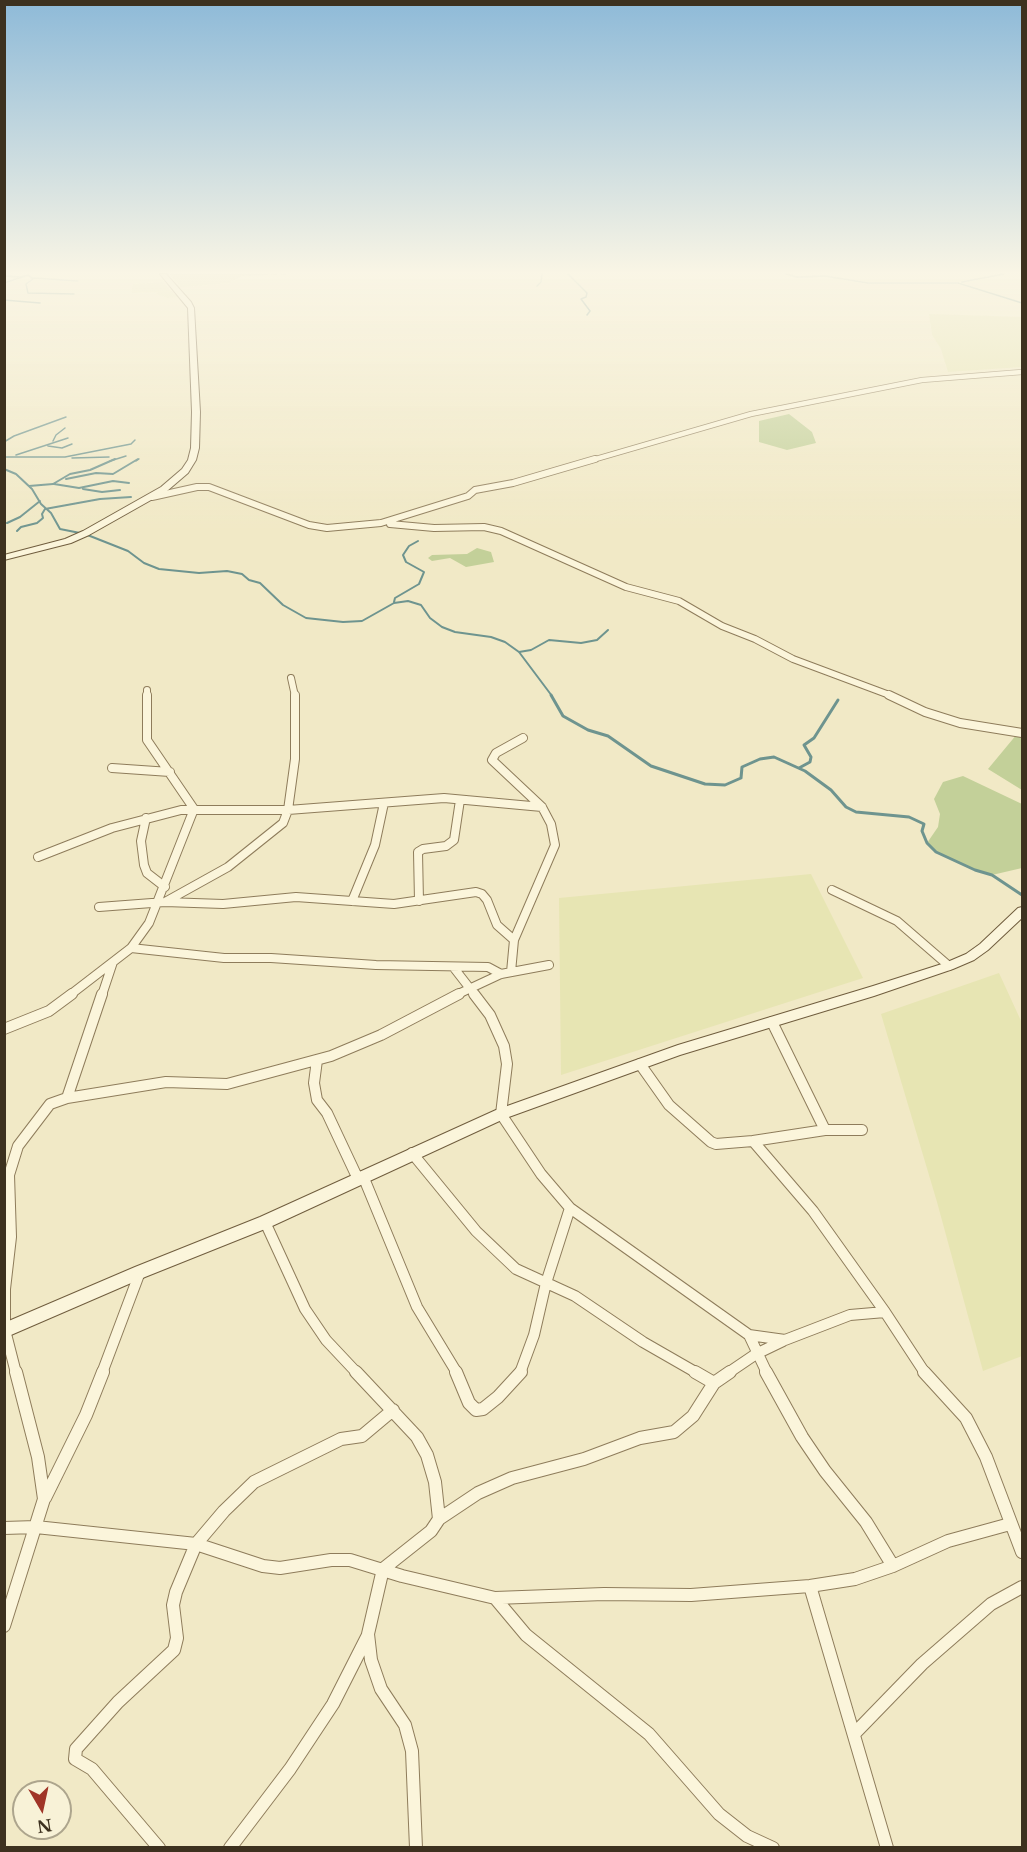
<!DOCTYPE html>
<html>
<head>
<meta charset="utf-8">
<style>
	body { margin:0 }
	#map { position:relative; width:1027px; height:1852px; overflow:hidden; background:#f1e9c6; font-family:"Libre Baskerville",serif }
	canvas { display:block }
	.frame { position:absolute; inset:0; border:6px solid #3d311f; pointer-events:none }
	.north { position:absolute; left:12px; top:1780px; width:60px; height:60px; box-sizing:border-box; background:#f8f2d7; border:2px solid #ada58d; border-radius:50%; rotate:171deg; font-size:16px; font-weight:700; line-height:24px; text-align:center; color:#3d311f }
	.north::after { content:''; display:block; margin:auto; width:21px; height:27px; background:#a03527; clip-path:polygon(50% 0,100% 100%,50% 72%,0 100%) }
</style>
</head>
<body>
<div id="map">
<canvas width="1027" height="1852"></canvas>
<div class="frame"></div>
<div class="north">N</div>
</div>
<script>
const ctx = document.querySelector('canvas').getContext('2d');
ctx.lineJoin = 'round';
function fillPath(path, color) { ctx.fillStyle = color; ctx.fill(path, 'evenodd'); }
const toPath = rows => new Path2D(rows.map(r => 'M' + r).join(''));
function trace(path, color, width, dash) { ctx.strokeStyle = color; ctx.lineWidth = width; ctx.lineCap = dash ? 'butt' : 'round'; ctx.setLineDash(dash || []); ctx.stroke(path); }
const farmland = toPath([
	[170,274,287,274,241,276,230,283,186,287,181,287],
	[162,282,178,297,167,298,156,294,158,292,131,293,133,284],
	[929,314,1022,317,1022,367,948,372,941,349,932,335],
	[811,874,863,978,561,1075,559,898],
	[999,973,1022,1023,1022,1356,983,1371,937,1202,881,1014]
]);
const green = toPath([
	[789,414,812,432,816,443,787,450,759,442,759,421],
	[477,548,491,552,494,562,466,567,450,558,432,561,428,558,432,555,467,554],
	[1022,728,1022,790,988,769],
	[963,776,1022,804,1022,868,992,875,975,870,936,852,927,843,938,827,940,814,934,799,943,782]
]);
const streamFar2 = toPath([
	[568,274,587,293,586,297,581,299,590,311,587,315],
	[786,274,797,277,825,276,868,283,958,283,1022,303],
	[28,275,33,279,26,284,28,293,74,294],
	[4,276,21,277],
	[33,278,78,281],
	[962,282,1004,274],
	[4,283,28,275],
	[537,286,541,282,542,274],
	[4,300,40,303],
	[53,441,56,435,65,428],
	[4,442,14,436,66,417],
	[48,446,62,448,72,444],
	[16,455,68,438],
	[4,457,65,457,131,444,135,440],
	[72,458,109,457],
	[110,461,126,456],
	[136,461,139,459]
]);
const streamFar1 = toPath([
	[4,469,16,474,32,489,41,504,51,513,60,529,85,534,128,551,144,563,159,569,199,573,227,571,242,574,249,580,260,583,283,605,306,618,343,622,362,621,394,603,408,601,421,605,430,618,442,627,455,632,491,637,505,642,519,652,552,696],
	[66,479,96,473,113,474,138,459],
	[54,484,79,488,113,481,129,483],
	[29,486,53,484,70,474,90,470,115,459],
	[83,489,102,492,120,490],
	[7,523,20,517,40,501],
	[17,531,21,527,37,523,43,518,42,514,45,509,100,499,131,497],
	[394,602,395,598,419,584,424,572,406,562,403,555,409,546,418,541],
	[519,652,531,650,549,640,581,643,597,640,608,630]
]);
const stream = toPath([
	[551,695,563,716,588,730,608,736,651,766,705,784,725,785,741,778,742,767,760,759,774,757,805,771,831,790,846,807,856,812,909,817,924,824,922,831,927,843,936,852,975,870,992,875,1022,895],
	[799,768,810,762,811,757,804,745,814,738,838,700]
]);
const streetFar4 = toPath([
	[589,461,751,414,922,380,1022,372]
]);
const streetFar3 = toPath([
	[152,497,197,487,209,487,309,525,327,528,381,523,468,496,475,490,513,483,595,459],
	[390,524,434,528,484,527,501,531,626,587,679,601,722,626,755,639,793,659,892,696],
	[291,678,295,696],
	[147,690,147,696]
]);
const streetFar2 = toPath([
	[147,695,147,740,194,809],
	[889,695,925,712,960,723,1022,733],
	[112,768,170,772],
	[146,818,141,841,144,865,147,873,165,887],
	[38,857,112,828,181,810,288,810,444,798,542,807],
	[832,890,897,921,949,966],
	[352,901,375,845,384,803],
	[419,901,418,852,423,849,446,846,454,840,460,800],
	[165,902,223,904,296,897,394,904,476,892,482,894,487,900,497,925,514,940],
	[99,907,165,902,228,867,283,823,288,810,295,759,295,695],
	[131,948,224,958,271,958,376,965,488,967,501,974],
	[454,968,475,995],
	[511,972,514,940,555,845,551,824,542,807,492,760,496,753,523,738],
	[70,995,131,948,149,923,194,809],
	[102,995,113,962],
	[456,995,501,974,549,965]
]);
const streetFar1 = toPath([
	[474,994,490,1015,504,1046,507,1064,501,1114,541,1174,570,1208,749,1335,785,1340,850,1315,885,1312],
	[772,1022,825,1130],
	[4,1029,49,1011,72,994],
	[317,1060,314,1083,317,1100,327,1113,358,1179],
	[640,1064,669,1105,711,1142,716,1144,753,1141,813,1211,885,1312,925,1373],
	[67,1098,102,994],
	[753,1141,825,1130,862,1130],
	[412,1153,476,1231,516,1269,575,1296,643,1342,697,1373],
	[363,1176,417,1307,457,1373],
	[265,1222,305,1309,326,1340,357,1373],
	[749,1335,767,1373],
	[16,1373,5,1330,5,1289,11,1237,9,1175,18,1146,50,1104,67,1098,166,1082,227,1084,331,1056,381,1035,459,994],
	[102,1373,140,1272],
	[520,1373,534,1335,546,1283,570,1208],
	[728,1373,756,1354,783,1341]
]);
const street = toPath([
	[356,1372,417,1437,427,1455,435,1482,439,1519,431,1531,383,1569,368,1634,371,1660,381,1689,405,1725,412,1751,416,1848],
	[456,1372,469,1403,476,1410,483,1409,498,1397,521,1372],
	[695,1372,714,1383],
	[766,1372,802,1437,825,1471,866,1522,893,1566],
	[924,1372,966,1418,986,1457,1022,1552],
	[45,1498,86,1415,103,1372],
	[439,1519,478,1493,512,1478,584,1459,640,1438,674,1432,693,1416,714,1383,730,1372],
	[4,1528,36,1527,196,1544,263,1566,280,1568,331,1560,350,1560,402,1576,495,1598,526,1635,649,1734,719,1814,747,1836,773,1848],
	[810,1586,887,1848],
	[495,1598,604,1594,691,1595,810,1586,855,1579,893,1566,948,1541,1010,1524],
	[4,1626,44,1499,38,1457,16,1372],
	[855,1733,922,1664,991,1604,1022,1587],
	[159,1848,92,1769,75,1759,76,1749,118,1702,174,1650,177,1638,173,1605,176,1592,196,1544,224,1511,254,1482,341,1439,362,1436,393,1410],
	[230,1848,290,1769,333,1704,368,1635]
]);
const secondary = toPath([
	[160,274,166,274,191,302,194,308,200,412,199,448,196,460,188,473,167,491,89,535,71,543,4,560,4,555,65,539,83,531,161,487,182,469,188,460,191,448,192,412,188,308,160,274],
	[1022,907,1022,918,988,950,974,960,953,969,874,996,680,1055,506,1118,270,1227,145,1277,4,1338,4,1323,135,1267,260,1217,496,1110,678,1045,873,986,945,963,966,954,980,944,1018,908,1022,907]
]);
fillPath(farmland, '#e7e5b3');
fillPath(green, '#c3d099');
trace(streamFar2, '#6e948f', 1.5);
trace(streamFar1, '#6e948f', 2);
trace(stream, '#6e948f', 3);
trace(streetFar4, '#8e7c5b', 6);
trace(streetFar3, '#8e7c5b', 8);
trace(streetFar2, '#8e7c5b', 10);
trace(streetFar1, '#8e7c5b', 12);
trace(street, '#8e7c5b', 14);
trace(secondary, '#705d3e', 2);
trace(streetFar4, '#fbf5db', 4.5);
trace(streetFar3, '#fbf5db', 6);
trace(streetFar2, '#fbf5db', 8);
trace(streetFar1, '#fbf5db', 10);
trace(street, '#fbf5db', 12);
fillPath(secondary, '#fbf5db');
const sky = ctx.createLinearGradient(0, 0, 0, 533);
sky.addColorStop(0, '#8ebad8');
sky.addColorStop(0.51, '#f9f5e5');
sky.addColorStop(1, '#f9f5e500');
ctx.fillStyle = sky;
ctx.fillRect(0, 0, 1027, 533);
</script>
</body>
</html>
